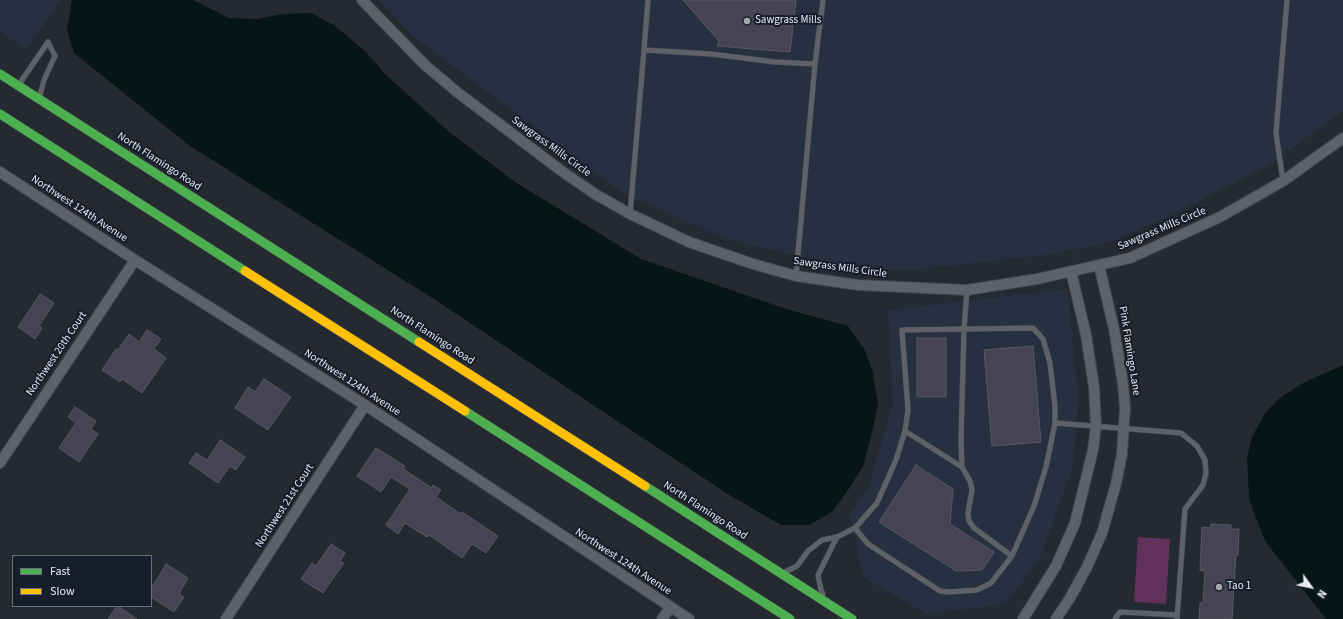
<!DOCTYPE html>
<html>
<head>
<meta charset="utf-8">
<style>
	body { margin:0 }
	#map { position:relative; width:1343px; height:619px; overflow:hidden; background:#252930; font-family:"Source Sans 3",sans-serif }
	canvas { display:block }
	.legend { position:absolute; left:12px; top:555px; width:140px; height:52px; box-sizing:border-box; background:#171e2b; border:1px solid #69707b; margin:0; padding:5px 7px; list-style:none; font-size:12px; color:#e5eaf3 }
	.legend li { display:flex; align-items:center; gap:8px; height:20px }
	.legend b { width:20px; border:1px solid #69707b }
	.north { position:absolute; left:1291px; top:567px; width:40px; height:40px; -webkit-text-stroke:3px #171e2b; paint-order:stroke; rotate:123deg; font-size:11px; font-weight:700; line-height:16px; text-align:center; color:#e5eaf3 }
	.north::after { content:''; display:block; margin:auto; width:14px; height:18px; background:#e5eaf3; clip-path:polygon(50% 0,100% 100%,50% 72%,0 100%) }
</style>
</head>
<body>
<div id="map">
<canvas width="1343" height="619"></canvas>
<ul class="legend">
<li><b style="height:5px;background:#4caf50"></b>Fast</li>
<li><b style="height:5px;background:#ffc107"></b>Slow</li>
</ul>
<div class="north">N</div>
</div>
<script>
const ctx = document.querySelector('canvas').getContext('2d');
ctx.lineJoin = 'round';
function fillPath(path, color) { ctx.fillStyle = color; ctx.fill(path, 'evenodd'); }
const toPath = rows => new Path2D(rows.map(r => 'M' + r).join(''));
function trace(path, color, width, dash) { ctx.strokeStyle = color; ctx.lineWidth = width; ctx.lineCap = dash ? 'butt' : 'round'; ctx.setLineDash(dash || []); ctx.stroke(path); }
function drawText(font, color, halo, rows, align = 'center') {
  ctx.font = font + ' "Source Sans 3",sans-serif'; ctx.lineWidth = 4; ctx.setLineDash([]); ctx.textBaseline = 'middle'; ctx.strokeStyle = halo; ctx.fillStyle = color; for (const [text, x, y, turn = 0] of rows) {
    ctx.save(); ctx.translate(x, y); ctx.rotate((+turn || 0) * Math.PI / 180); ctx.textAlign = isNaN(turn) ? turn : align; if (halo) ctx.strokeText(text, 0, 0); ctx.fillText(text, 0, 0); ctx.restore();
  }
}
const built = toPath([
	[0,0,61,0,26,50,0,31],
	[379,0,1343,0,1343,111,1265,168,1176,213,1111,242,1046,255,903,271,823,261,743,244,712,233,623,193,411,35],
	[1067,289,1078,393,1074,463,1040,558,1006,604,927,614,863,577,850,514,868,488,893,404,888,310]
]);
const green = toPath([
	[1138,537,1170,539,1166,604,1134,602]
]);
const water = toPath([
	[72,0,193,0,229,18,257,19,283,14,311,13,334,25,366,52,385,74,448,131,515,182,641,259,786,309,848,326,865,350,873,373,878,405,871,437,863,466,848,490,832,512,809,525,781,525,728,494,608,415,434,299,190,146,74,53,67,30],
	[1343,365,1343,619,1326,619,1265,541,1249,499,1247,458,1252,437,1265,413,1281,397,1305,382]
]);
const building = toPath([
	[683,0,796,0,790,52,717,46,719,41,683,0],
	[40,294,54,303,39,326,42,328,35,339,18,327,40,294],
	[147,330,161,339,154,349,166,358,142,393,122,379,120,382,102,370,116,349,118,350,129,334,139,342,147,330],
	[917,338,946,338,946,397,917,397,917,338],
	[1033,346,1041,442,992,446,984,350,1033,346],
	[264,379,291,397,268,430,235,408,248,387,255,392,264,379],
	[75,407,96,421,91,429,98,434,79,462,59,448,76,423,68,417,75,407],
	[220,440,245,457,236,470,230,466,218,483,189,463,196,453,207,460,220,440],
	[376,448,405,466,403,469,432,488,433,485,441,490,436,497,461,514,462,512,498,536,486,553,472,544,462,558,429,535,427,537,405,523,398,534,386,525,410,489,391,477,381,492,357,476,376,448],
	[916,465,953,489,950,524,994,552,982,570,956,571,879,522,916,465],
	[1211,524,1231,525,1231,529,1239,529,1238,555,1236,555,1232,619,1199,619,1200,603,1203,603,1205,571,1200,570,1202,527,1211,528,1211,524],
	[331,544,345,553,340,561,344,563,323,593,301,579,312,563,316,566,331,544],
	[166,564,188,578,179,594,184,597,174,612,151,597,151,589,166,564],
	[117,606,118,606,137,619,108,619,117,606]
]);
const lane = toPath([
	[648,0,644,50,711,54,775,62,815,64,796,276],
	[815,64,823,0],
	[20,83,48,42,55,56,44,80,40,95],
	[1283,181,1276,133,1287,0],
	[630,214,644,50],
	[1055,423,1181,433,1197,446,1205,460,1206,473,1203,485,1185,509,1177,619],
	[905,431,962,467,961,441,964,328,967,290],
	[962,467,970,481,972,490,968,513,969,521,974,528,1012,556],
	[785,572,797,566,808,551,822,540,837,537,855,528,877,503,896,460,905,431,908,410,902,330,1033,328,1043,339,1050,363,1055,406,1055,423,1046,467,1034,506,1012,556,991,583,977,590,949,592,940,591,868,544,855,528],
	[823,594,821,590,818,575,837,537],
	[1115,619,1120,612,1177,615]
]);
const street = toPath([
	[362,0,425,65,457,92,563,172,595,194,630,214,689,242,753,264,796,276,858,285,967,290,1037,279,1130,258,1220,217,1283,181,1343,138],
	[0,172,135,260,365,405,689,619],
	[0,463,135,260],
	[226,619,365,405],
	[662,619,671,607],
	[1023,619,1056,566,1075,523,1093,450,1096,426,1094,387,1086,335,1071,271],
	[1056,619,1070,598,1087,567,1102,533,1116,484,1122,454,1125,408,1123,384,1114,329,1099,265]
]);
const fast = toPath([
	[0,74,419,342],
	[0,114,245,271],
	[465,411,790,619],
	[645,486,852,619]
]);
const slow = toPath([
	[245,271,465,411],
	[419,342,645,486]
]);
const markers = [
	[747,21,4,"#a2a6af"],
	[1219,587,4,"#a2a6af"]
];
const poiNames = [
	["Sawgrass Mills",755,21],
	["Tao 1",1227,587]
];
const streetNames = [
	["Sawgrass Mills Circle",551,147,36],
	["North Flamingo Road",159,162,33],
	["Northwest 124th Avenue",79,209,33],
	["Sawgrass Mills Circle",1162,229,-23],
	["Sawgrass Mills Circle",840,268,8],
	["North Flamingo Road",432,336,33],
	["Pink Flamingo Lane",1129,351,81],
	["Northwest 20th Court",57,354,-56],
	["Northwest 124th Avenue",352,383,33],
	["Northwest 21st Court",285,506,-57],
	["North Flamingo Road",705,511,33],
	["Northwest 124th Avenue",623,562,33]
];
fillPath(built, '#273041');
fillPath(green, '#60325b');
fillPath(water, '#061516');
fillPath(building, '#464354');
trace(building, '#58585f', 1);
trace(lane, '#42454c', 6);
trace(street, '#42454c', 12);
trace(fast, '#42454c', 10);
trace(slow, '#42454c', 10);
trace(lane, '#5e6167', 5);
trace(street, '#5e6167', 10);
trace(fast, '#4caf50', 9);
trace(slow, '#ffc107', 9);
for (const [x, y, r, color] of markers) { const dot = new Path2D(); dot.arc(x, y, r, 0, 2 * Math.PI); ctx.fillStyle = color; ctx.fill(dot); trace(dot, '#171e2b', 1.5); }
drawText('11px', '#e5eaf3', '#171e2b', poiNames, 'left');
drawText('11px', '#e5eaf3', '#171e2b', streetNames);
</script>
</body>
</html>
